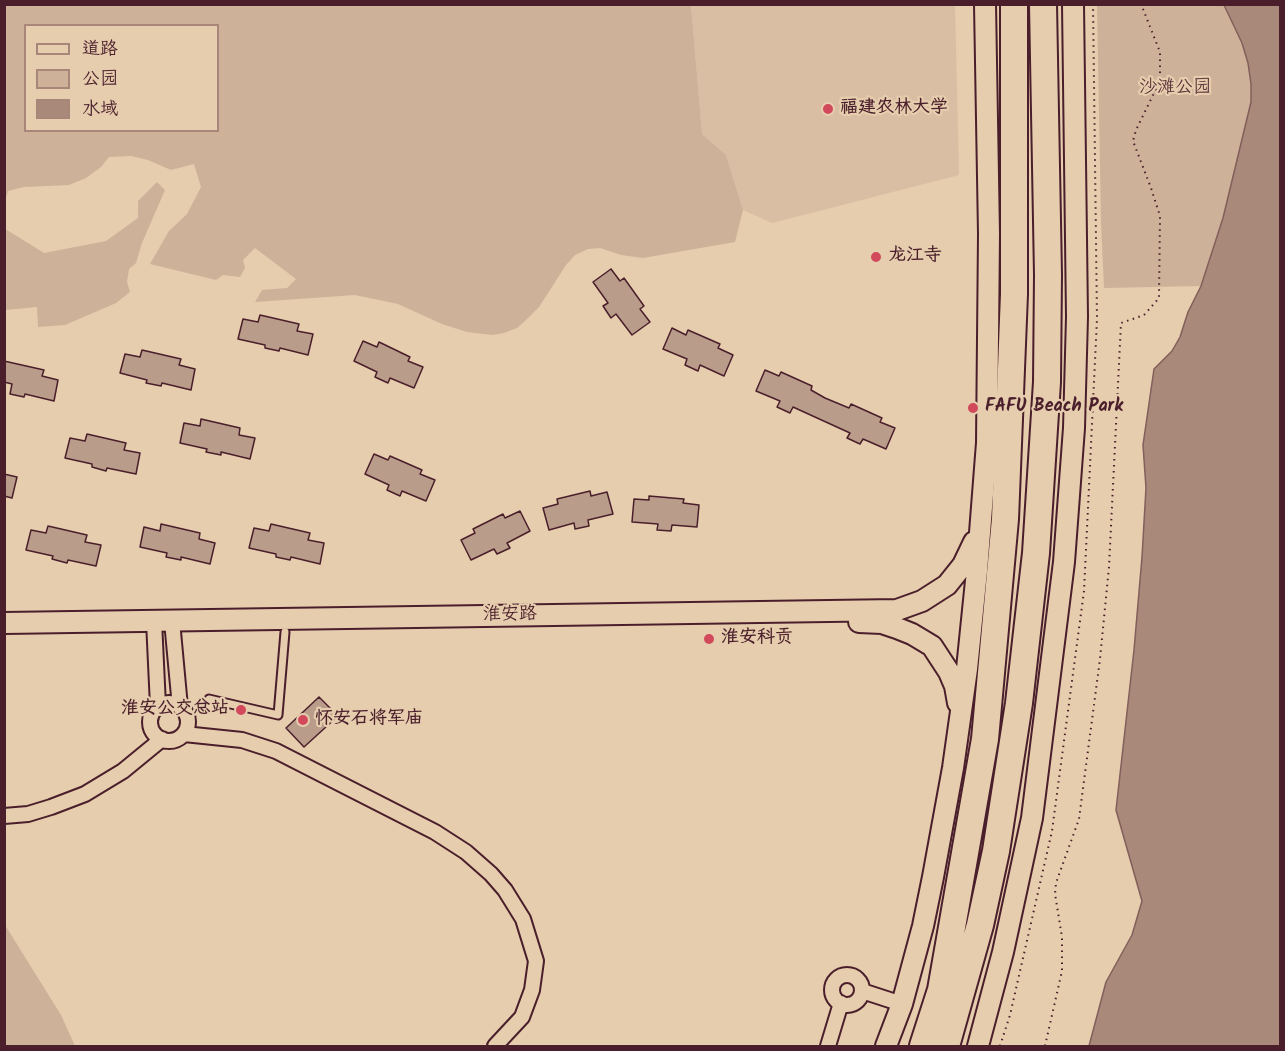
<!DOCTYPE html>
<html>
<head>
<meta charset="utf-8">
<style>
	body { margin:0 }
	#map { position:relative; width:1285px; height:1051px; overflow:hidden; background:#e6cdae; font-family:Kalam,"LXGW WenKai TC",sans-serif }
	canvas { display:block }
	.frame { position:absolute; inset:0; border:6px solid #4a1f2b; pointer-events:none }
	.legend { position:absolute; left:24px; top:24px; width:195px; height:108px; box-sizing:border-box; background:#e6cdae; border:2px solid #a8877a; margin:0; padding:8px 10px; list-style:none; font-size:18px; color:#4a1f2b }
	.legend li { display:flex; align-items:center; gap:12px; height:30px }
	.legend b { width:30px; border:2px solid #a8877a }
</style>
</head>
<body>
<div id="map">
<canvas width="1285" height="1051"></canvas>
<div class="frame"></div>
<ul class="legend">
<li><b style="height:8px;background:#e6cdae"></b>道路</li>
<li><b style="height:16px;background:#cdb199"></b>公园</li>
<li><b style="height:16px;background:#a8897a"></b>水域</li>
</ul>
</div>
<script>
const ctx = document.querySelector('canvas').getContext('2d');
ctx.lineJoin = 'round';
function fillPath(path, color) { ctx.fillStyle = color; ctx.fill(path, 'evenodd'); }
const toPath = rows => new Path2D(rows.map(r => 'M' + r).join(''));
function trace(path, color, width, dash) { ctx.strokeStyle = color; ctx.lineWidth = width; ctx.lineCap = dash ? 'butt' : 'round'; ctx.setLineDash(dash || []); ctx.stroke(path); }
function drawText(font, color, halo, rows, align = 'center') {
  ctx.font = font + ' Kalam,"LXGW WenKai TC",sans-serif'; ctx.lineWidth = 4.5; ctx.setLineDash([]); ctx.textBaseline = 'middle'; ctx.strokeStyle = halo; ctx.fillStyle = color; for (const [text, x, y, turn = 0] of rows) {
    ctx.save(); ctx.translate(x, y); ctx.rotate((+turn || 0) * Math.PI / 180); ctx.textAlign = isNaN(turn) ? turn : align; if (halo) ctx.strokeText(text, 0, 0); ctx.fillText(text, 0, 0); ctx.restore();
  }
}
const built = toPath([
	[691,5,955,5,959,175,772,223,743,210,726,155,702,134]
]);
const green = toPath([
	[691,5,702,134,726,155,743,210,735,242,643,258,621,255,600,248,588,249,575,255,566,265,539,307,525,321,517,328,504,333,492,335,467,332,442,324,398,304,355,295,255,302,262,290,287,288,296,279,255,248,243,260,245,268,240,277,223,275,216,280,150,264,169,231,187,214,201,187,194,164,171,170,148,160,131,156,109,157,101,167,86,178,69,185,24,187,8,191,5,201,5,5],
	[26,26,218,26,218,130,26,130],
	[1097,5,1224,5,1242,43,1248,63,1251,84,1251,102,1223,218,1201,286,1104,288,1101,222],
	[157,182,165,190,142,243,136,263,129,269,127,282,130,292,116,303,65,325,38,327,37,307,5,310,4,233,7,230,44,253,106,241,138,218,138,201],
	[5,925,61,1015,75,1046,5,1046]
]);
const water = toPath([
	[1224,5,1280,5,1280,1046,1089,1046,1106,982,1132,935,1142,901,1116,810,1134,650,1142,557,1146,488,1143,445,1154,369,1172,351,1180,337,1188,312,1201,286,1223,218,1251,102,1251,84,1248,63,1242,43,1224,5]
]);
const building = toPath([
	[611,269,620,281,624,278,644,306,640,309,650,322,632,335,616,314,611,318,603,306,608,303,593,282,611,269],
	[260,315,299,324,297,331,313,334,308,355,280,348,279,351,265,348,265,345,238,339,243,319,258,322,260,315],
	[672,328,686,335,688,330,720,344,718,348,733,355,724,376,700,365,698,371,685,365,687,359,663,349,672,328],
	[363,341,377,347,379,342,410,357,408,361,423,367,414,388,390,378,388,383,375,377,377,372,354,361,363,341],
	[142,350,181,359,179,365,195,369,191,390,162,383,161,386,146,383,147,380,120,373,125,354,140,357,142,350],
	[4,361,44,370,42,376,58,380,54,401,25,394,24,397,10,394,12,384,4,382,4,361],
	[765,370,779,376,781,372,812,386,811,390,825,398,849,408,851,404,882,418,880,422,895,428,886,449,863,439,860,444,847,438,850,433,793,407,790,413,777,407,780,401,756,391,765,370],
	[201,419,240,428,239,435,255,438,250,459,221,452,221,455,206,452,207,449,180,443,184,423,200,426,201,419],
	[87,434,126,443,124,450,140,453,136,474,107,468,106,471,92,467,92,464,65,458,70,438,85,441,87,434],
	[374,454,388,460,390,456,422,470,420,474,435,480,426,501,402,491,400,496,387,490,389,485,365,474,374,454],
	[4,474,17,477,12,498,4,496,4,474],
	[590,491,591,496,607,492,613,514,588,520,589,526,575,529,574,523,549,530,543,508,558,504,557,499,590,491],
	[649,496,684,499,683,503,699,505,697,527,672,525,671,531,657,530,658,524,632,522,634,499,649,500,649,496],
	[520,511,530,531,507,543,510,548,497,554,494,549,471,560,461,540,475,533,473,529,503,514,505,518,520,511],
	[161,524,200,533,199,539,215,543,210,564,181,557,181,560,166,557,167,553,140,547,144,527,160,531,161,524],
	[271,524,310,533,308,540,324,543,320,564,291,557,290,560,276,557,276,554,249,548,254,528,269,531,271,524],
	[48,526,87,535,85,542,101,545,96,566,68,560,67,563,52,559,53,556,26,550,31,530,46,533,48,526],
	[319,697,338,716,304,747,286,728,319,697]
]);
const path = toPath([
	[1000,1046,1010,1015,1052,831,1084,591,1097,319,1093,4],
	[1045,1046,1062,971,1062,937,1055,894,1056,883,1079,819,1100,659,1109,567,1121,323,1144,315,1159,298,1160,216,1151,188,1133,141,1136,130,1156,89,1160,76,1160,52,1141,4]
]);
const lane = toPath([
	[209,699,278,715,285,632]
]);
const street = toPath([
	[154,621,158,706],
	[172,621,180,707],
	'150 722a19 19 0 1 1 38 0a19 19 0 1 1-38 0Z',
	[184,734,242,740,276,751,435,832,466,852,491,874,505,890,523,919,536,961,532,990,522,1017,495,1046],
	[4,816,28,814,51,807,85,794,123,771,162,739],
	'832 990a15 15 0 1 1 30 0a15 15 0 1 1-30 0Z',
	[862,991,902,1004],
	[828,1046,841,1003]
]);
const secondary = toPath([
	[859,622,882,623,897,628,912,634,932,646,949,672,955,686,958,703],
	[4,623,897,610,922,601,947,585,963,565,974,542],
	[886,1046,902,1004,923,926,933,877,953,768,967,669,977,571,987,443,989,234,985,4],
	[978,1046,1003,952,1032,818,1064,562,1074,428,1077,317,1073,4]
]);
const highway = toPath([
	[923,1046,941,990,985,739,1005,519,1014,294,1014,4],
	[946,1046,980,925,996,851,1019,703,1036,553,1047,382,1048,275,1043,4]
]);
const markers = [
	[828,109,6,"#d1495b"],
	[876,257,6,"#d1495b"],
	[973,408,6,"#d1495b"],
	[709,639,6,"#d1495b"],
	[241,710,6,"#d1495b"],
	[303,720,6,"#d1495b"]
];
const parkNames = [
	["沙滩公园",1175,89]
];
const poiNames = [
	["福建农林大学",840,109],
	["龙江寺",888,257],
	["FAFU Beach Park",985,408],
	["淮安科贡",721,639],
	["淮安公交总站",229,710,"right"],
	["怀安石将军庙",315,720]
];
const streetNames = [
	["淮安路",510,616,-1]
];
fillPath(built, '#d9bea3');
fillPath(green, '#cdb199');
fillPath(water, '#a8897a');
trace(water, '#825f5a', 1.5);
fillPath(building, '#ba9c8a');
trace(building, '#4a1f2b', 1.5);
trace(lane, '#4a1f2b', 11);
trace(street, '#4a1f2b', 18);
trace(secondary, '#4a1f2b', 24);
trace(highway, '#4a1f2b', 30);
trace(path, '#4a1f2b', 2, [1.5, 4.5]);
trace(lane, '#e6cdae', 7);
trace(street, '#e6cdae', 14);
trace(secondary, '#e6cdae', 20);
trace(highway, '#e6cdae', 26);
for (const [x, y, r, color] of markers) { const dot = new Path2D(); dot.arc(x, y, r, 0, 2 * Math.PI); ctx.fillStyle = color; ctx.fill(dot); trace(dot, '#e6cdae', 2); }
drawText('18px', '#5e353c', '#e6cdae', parkNames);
drawText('bold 18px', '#4a1f2b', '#e6cdae', poiNames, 'left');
drawText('18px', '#4a1f2b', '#e6cdae', streetNames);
</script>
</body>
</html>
